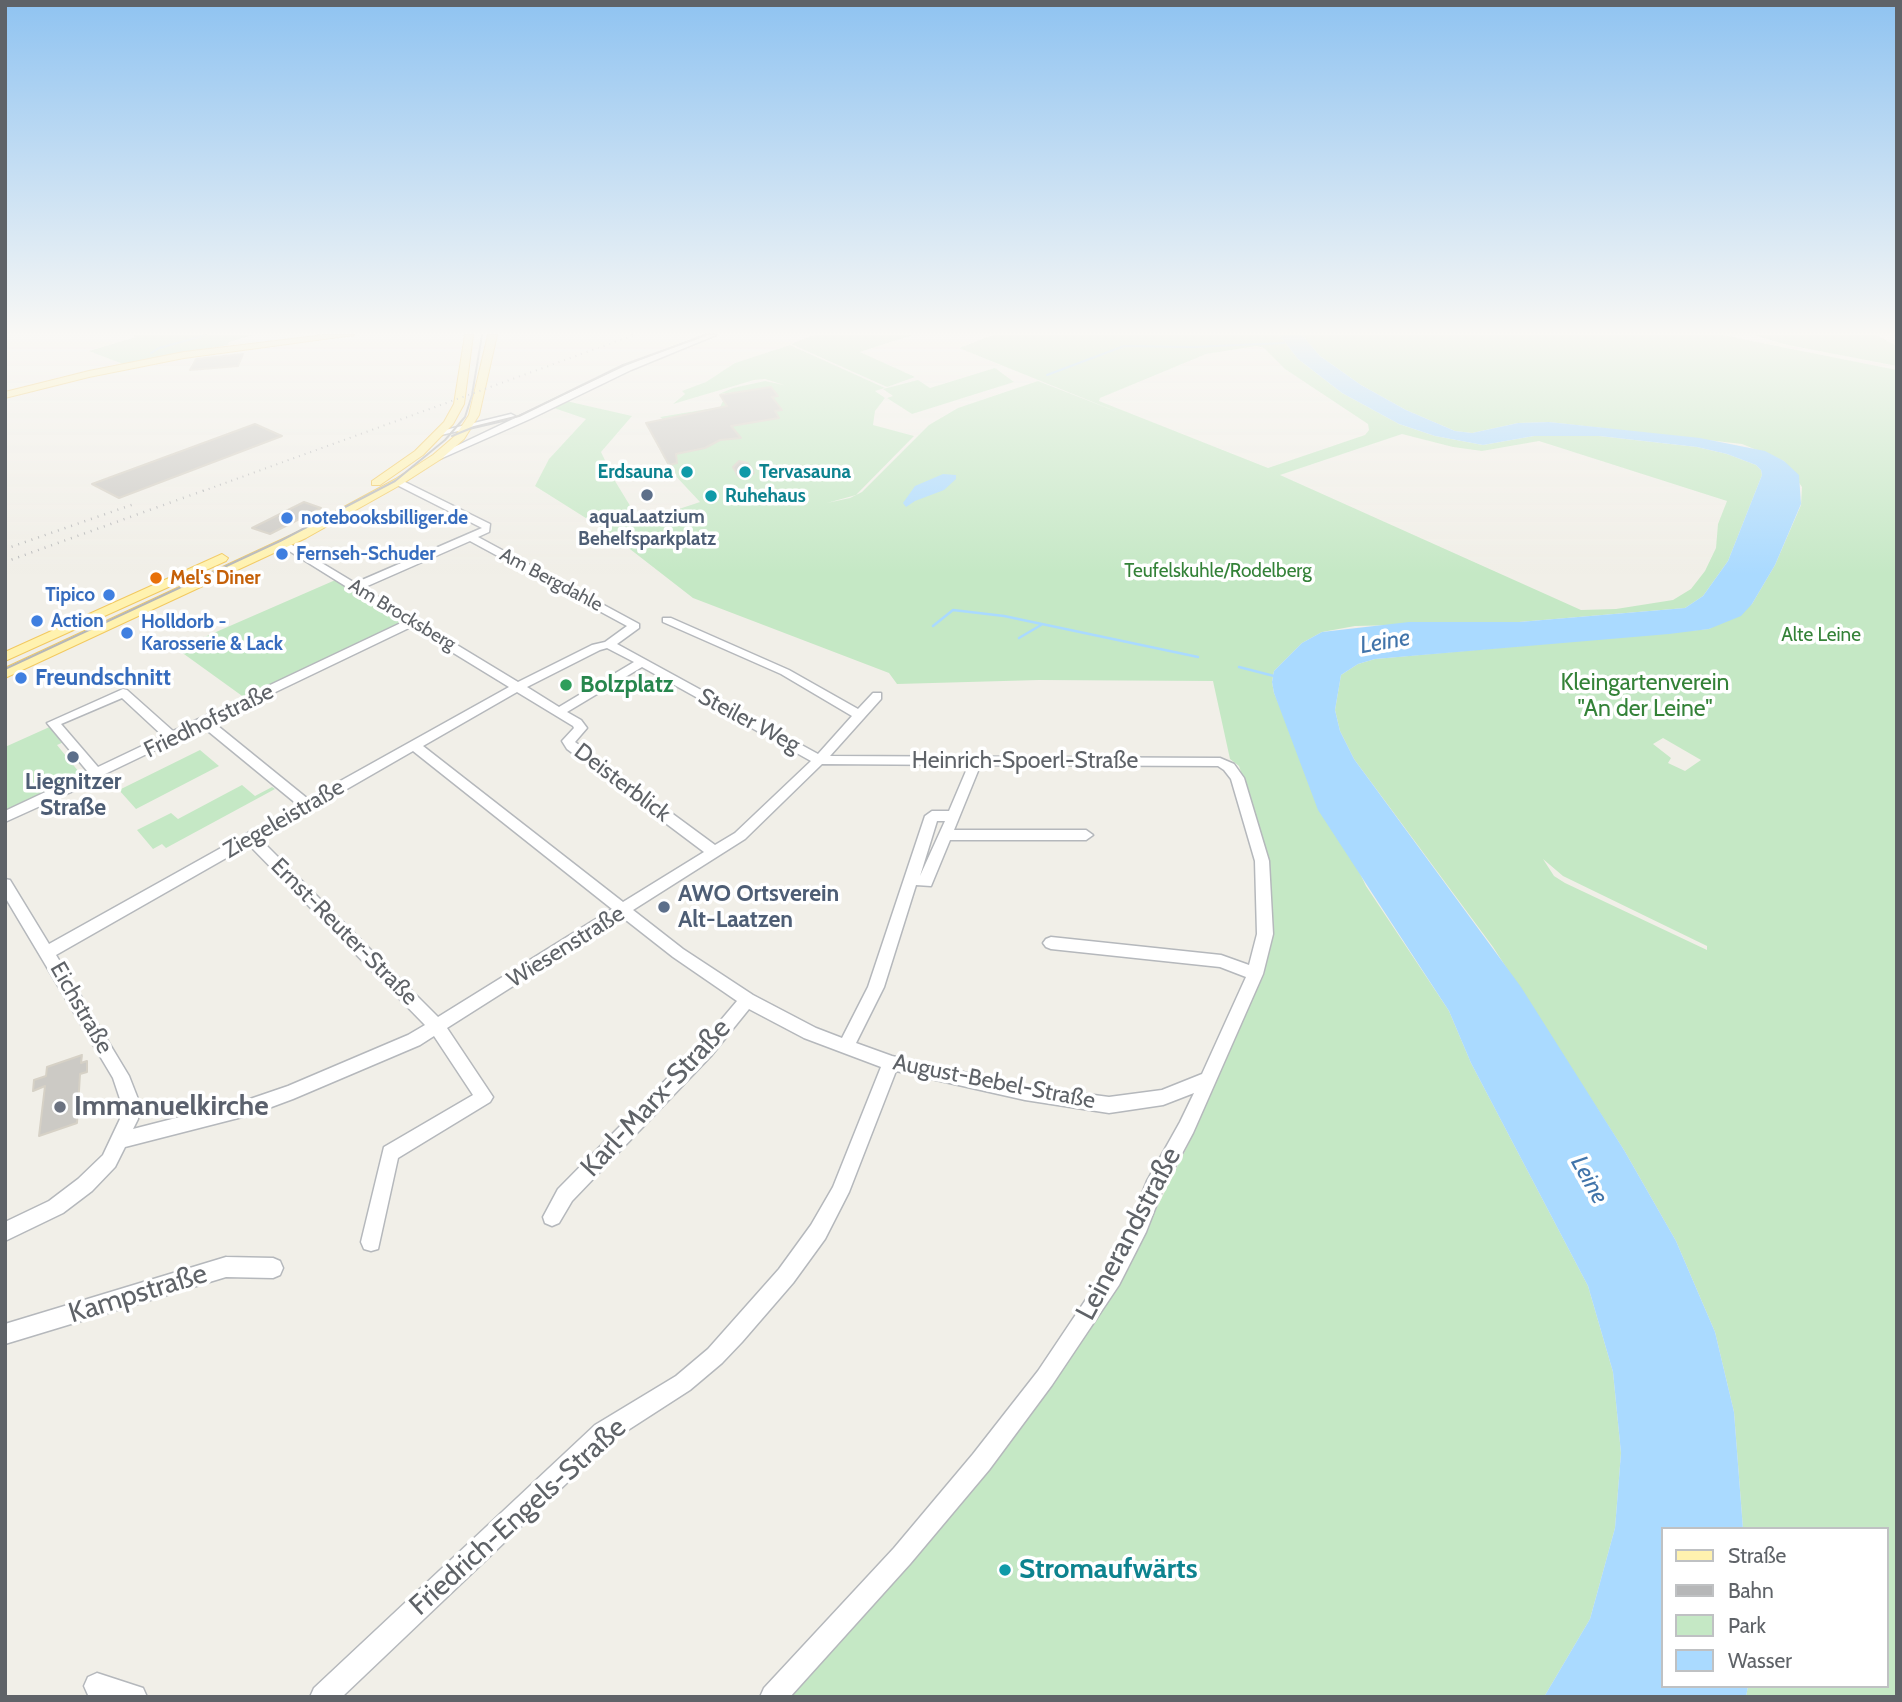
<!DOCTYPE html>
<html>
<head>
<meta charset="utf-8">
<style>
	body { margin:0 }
	#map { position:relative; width:1902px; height:1702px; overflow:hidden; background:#f1efe8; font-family:Cabin,sans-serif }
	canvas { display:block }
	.frame { position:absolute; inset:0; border:7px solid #5f6368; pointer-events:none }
	.legend { position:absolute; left:1661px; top:1527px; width:228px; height:161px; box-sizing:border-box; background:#fff; border:2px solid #bfc1c3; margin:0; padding:9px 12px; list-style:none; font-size:21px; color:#5f6368 }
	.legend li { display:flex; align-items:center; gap:14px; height:35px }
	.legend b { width:35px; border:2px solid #bfc1c3 }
</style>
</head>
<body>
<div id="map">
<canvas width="1902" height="1702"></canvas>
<div class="frame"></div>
<ul class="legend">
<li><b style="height:9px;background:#fff2af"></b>Straße</li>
<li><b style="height:9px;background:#b6b7b8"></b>Bahn</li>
<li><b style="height:19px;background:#c5e8c5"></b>Park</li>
<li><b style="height:19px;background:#aadaff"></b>Wasser</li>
</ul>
</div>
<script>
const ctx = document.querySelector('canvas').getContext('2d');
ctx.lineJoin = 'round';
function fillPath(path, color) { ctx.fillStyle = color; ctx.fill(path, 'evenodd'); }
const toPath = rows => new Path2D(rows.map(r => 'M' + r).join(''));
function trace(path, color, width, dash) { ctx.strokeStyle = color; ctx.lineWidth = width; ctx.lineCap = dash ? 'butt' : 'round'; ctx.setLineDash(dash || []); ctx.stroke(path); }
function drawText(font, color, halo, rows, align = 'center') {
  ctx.font = font + ' Cabin,sans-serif'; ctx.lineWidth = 7; ctx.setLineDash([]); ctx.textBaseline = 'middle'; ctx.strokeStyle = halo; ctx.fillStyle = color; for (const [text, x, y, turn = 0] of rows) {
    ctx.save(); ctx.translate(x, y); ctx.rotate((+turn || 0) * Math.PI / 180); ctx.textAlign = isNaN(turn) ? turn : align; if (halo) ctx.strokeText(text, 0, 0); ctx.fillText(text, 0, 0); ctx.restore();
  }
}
const green = toPath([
	[133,335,252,335,229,342,228,345,123,364,89,351,136,337],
	[814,335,912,335,860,352,915,377,887,387,791,344],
	[993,335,1279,335,1298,359,1342,393,1399,424,1435,436,1483,445,1534,436,1599,436,1697,447,1727,454,1756,465,1761,470,1762,475,1728,561,1703,596,1685,608,1519,622,1355,626,1322,632,1302,643,1274,671,1272,682,1274,693,1281,709,1366,886,1449,1011,1471,1063,1588,1286,1613,1372,1621,1453,1615,1528,1590,1619,1544,1697,791,1697,908,1564,1119,1284,1188,1145,1237,1029,1264,975,1271,936,1266,863,1258,822,1239,766,1230,759,1213,681,1039,680,897,684,889,673,693,598,608,532,535,486,549,459,586,419,554,408,566,401,632,416,601,452,615,481,640,522,700,502,671,471,646,423,664,420,660,417,720,407,723,401,720,395,737,392,719,394,733,388,765,381,784,385,765,379,754,380,673,404,685,394,682,391,706,382,735,363,790,345,885,388,875,391,885,398,875,411,873,425,914,436,856,495,827,503,850,498,862,492,929,425,958,408,1038,381,1120,413,959,348],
	[1257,346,1264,348,1285,369,1368,424,1369,430,1365,435,1268,468,1099,401,1100,398,1206,354],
	[1402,434,1453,447,1482,451,1539,441,1727,501,1718,524,1716,548,1705,571,1691,589,1673,600,1616,609,1581,610,1280,475],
	[1302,335,1722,335,1897,370,1897,1697,1746,1697,1748,1686,1886,1686,1886,1529,1743,1529,1734,1412,1715,1332,1676,1241,1624,1150,1493,947,1354,759,1340,731,1335,710,1341,675,1358,664,1375,659,1709,629,1752,604,1775,565,1801,505,1802,487,1784,461,1742,444,1549,422,1518,423,1472,433,1455,431,1406,410,1361,385,1320,356],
	[1663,738,1701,760,1685,771,1668,763,1671,758,1653,744],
	[1543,859,1563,876,1707,946,1707,950,1565,883,1554,876],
	[1753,335,1876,335,1897,346,1897,366,1788,345],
	[995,368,1014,382,912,414,887,398,893,396,883,389,918,380,930,388],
	[340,578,407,619,324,659,315,670,310,666,245,698,177,649],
	[54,725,66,741,57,745,79,772,89,768,94,774,5,816,5,747],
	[200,750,219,766,136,809,119,790],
	[242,785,255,796,272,787,275,789,166,848,162,844,153,849,137,830,171,813,178,819]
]);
const water = toPath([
	[1279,335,1302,335,1320,356,1361,385,1406,410,1455,431,1472,433,1518,423,1549,422,1700,438,1765,451,1784,461,1799,475,1801,504,1775,565,1752,604,1741,616,1709,629,1669,634,1375,659,1358,664,1341,675,1335,710,1340,731,1354,759,1521,987,1624,1150,1676,1241,1715,1332,1734,1412,1743,1529,1662,1529,1662,1686,1748,1686,1746,1697,1544,1697,1590,1619,1615,1528,1621,1453,1613,1372,1588,1286,1471,1063,1449,1011,1318,810,1274,693,1272,682,1274,671,1302,643,1322,632,1409,622,1519,622,1685,608,1703,596,1728,561,1762,475,1761,470,1756,465,1727,454,1697,447,1599,436,1534,436,1483,445,1435,436,1399,424,1342,393,1298,359],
	[943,474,956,475,956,479,944,490,915,501,906,507,903,503,915,486]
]);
const streamFar1 = toPath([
	[151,353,159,348,206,335],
	[1047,375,1124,346,1193,347,1284,343]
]);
const stream = toPath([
	[933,626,953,610,1004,616,1198,657],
	[1019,638,1041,625],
	[1239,667,1274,676]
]);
const building = toPath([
	[243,354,238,366,190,370,196,359,243,354],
	[771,387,778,396,772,397,782,410,775,411,779,418,731,426,741,438,720,440,705,448,676,454,677,463,669,465,646,423,727,406,720,395,771,387],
	[255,424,282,436,119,498,92,484,255,424],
	[739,461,748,463,754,473,747,477,738,476,733,467,739,461],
	[304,502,321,508,270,534,252,528,304,502],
	[82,1055,81,1063,87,1061,87,1072,80,1074,77,1123,39,1136,45,1086,33,1091,34,1080,46,1076,47,1067,82,1055]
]);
const minor = toPath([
	[706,335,716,335,631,370,530,419,440,459,433,457,625,366,706,335],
	[511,414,515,416,514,418,441,435,437,432,511,414],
	[395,480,401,480,490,524,489,532,478,537,639,624,639,628,617,644,818,754,852,716,781,674,663,622,663,618,671,618,789,670,858,709,873,693,881,693,881,699,830,756,1220,758,1234,764,1244,778,1269,861,1273,934,1263,974,1193,1133,1162,1191,1146,1232,1119,1285,1052,1385,989,1470,910,1564,790,1697,760,1697,764,1688,894,1548,973,1454,1038,1371,1105,1271,1131,1221,1147,1181,1180,1122,1194,1093,1163,1105,1109,1113,1025,1100,896,1071,849,1192,825,1239,793,1283,742,1342,722,1363,690,1390,611,1441,342,1697,310,1697,314,1688,595,1425,676,1376,708,1349,779,1269,811,1225,833,1187,881,1067,804,1038,749,1009,711,1056,572,1201,559,1223,552,1226,545,1223,543,1217,558,1189,699,1046,737,1001,673,957,622,917,447,1028,493,1097,490,1102,398,1158,378,1249,371,1251,364,1249,361,1242,384,1147,473,1095,434,1036,420,1045,293,1099,250,1115,125,1147,115,1167,92,1191,63,1213,5,1241,5,1222,49,1201,78,1179,103,1155,120,1119,120,1099,113,1078,5,897,5,879,10,880,49,944,298,805,203,727,103,775,102,778,5,822,5,811,88,772,47,723,123,689,127,690,173,731,403,622,278,544,287,542,355,583,482,528,395,484,395,480],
	[470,541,627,626,605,642,592,645,518,682,363,588,470,541],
	[411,627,509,687,308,799,213,722,411,627],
	[607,648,634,662,559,707,527,687,600,650,607,648],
	[642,667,811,761,735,833,715,845,575,742,587,728,581,720,567,712,642,667],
	[517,692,573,726,574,728,562,741,567,749,704,852,623,902,423,746,517,692],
	[122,698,163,736,98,767,61,724,122,698],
	[413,751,612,909,438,1017,260,839,413,751],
	[822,764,966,765,966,771,949,811,932,811,925,816,868,987,842,1038,816,1028,753,995,683,949,633,910,745,839,822,764],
	[978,765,1218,766,1224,770,1231,779,1255,861,1257,934,1249,965,1221,955,1051,937,1046,939,1043,943,1046,947,1051,949,1220,967,1246,977,1202,1074,1162,1090,1109,1097,1025,1086,892,1056,856,1043,884,987,916,885,931,886,950,840,1086,840,1093,835,1086,830,954,830,978,771,978,765],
	[937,821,945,821,920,876,937,821],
	[249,845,425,1025,408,1035,288,1086,250,1099,133,1129,138,1119,138,1099,129,1076,56,955,249,845],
	[226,1257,273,1258,280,1261,283,1268,280,1275,273,1278,226,1277,5,1344,5,1324,226,1257],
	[97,1673,143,1688,147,1697,88,1695,84,1686,88,1677,97,1673]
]);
const major = toPath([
	[325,335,354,335,184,358,89,377,5,398,5,392,89,371,184,352,325,335],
	[465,335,473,335,464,404,453,424,423,455,380,485,372,485,372,481,415,451,444,422,454,404,465,335],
	[488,335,497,335,479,415,464,439,441,459,402,484,306,538,5,678,5,668,298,532,394,480,433,455,456,435,469,415,488,335],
	[222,554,228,558,226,561,5,661,5,652,222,554]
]);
const tram = toPath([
	[452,436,474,427,519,416,623,365,706,335],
	[5,669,280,541,395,481,445,440,465,417,472,395,482,335]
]);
const railFar1 = toPath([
	[203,491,634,335]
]);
const rail = toPath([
	[5,549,137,503],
	[5,562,208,489]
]);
const markers = [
	[687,472,7,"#0f9aa8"],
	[745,472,7,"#0f9aa8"],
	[647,495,7,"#5c6f8a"],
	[711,496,7,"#0f9aa8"],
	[287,518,7,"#3f7fe0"],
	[282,554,7,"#3f7fe0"],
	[156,578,7,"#e8710a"],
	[109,595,7,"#3f7fe0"],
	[37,621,7,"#3f7fe0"],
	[127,633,7,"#3f7fe0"],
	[21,678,7,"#3f7fe0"],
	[566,685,7,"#2e9e5b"],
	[73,757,7,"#5c6f8a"],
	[664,907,7,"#5c6f8a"],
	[60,1107,7,"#6b7280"],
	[1005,1570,7,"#0f9aa8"]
];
const farCulturenames = [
	["Erdsauna",673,472,"right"],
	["Tervasauna",759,472],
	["Ruhehaus",725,496]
];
const farServicenames = [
	["aquaLaatzium",647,517],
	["Behelfsparkplatz",647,539]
];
const farShopnames = [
	["notebooksbilliger.de",301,518],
	["Fernseh-Schuder",296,554],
	["Tipico",95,595,"right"],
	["Action",51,621],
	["Holldorb -",141,622],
	["Karosserie & Lack",141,644]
];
const farParknames = [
	["Teufelskuhle/Rodelberg",1218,571],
	["Alte Leine",1821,635]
];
const farFoodnames = [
	["Mel's Diner",170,578]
];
const farStreetnames = [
	["Am Bergdahle",551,580,28],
	["Am Brocksberg",402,615,31]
];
const shopNames = [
	["Freundschnitt",35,678]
];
const parkNames = [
	["Kleingartenverein",1645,683],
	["\"An der Leine\"",1645,709]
];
const leisureNames = [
	["Bolzplatz",580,685]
];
const streetNames = [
	["Friedhofstraße",209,721,-26],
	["Steiler Weg",749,721,28],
	["Heinrich-Spoerl-Straße",1025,761],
	["Deisterblick",622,783,37],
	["Ziegeleistraße",284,819,-30],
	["Ernst-Reuter-Straße",344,932,45],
	["Wiesenstraße",566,947,-32],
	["Eichstraße",81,1008,60],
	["August-Bebel-Straße",994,1082,11]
];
const serviceNames = [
	["Liegnitzer",73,782],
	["Straße",73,808],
	["AWO Ortsverein",678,894,"left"],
	["Alt-Laatzen",678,920,"left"]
];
const waterNames = [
	["Leine",1385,642,-10],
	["Leine",1589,1180,61]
];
const nearStreetnames = [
	["Karl-Marx-Straße",656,1098,-47],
	["Leinerandstraße",1129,1234,-62],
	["Kampstraße",138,1294,-17],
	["Friedrich-Engels-Straße",518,1517,-42]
];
const nearWorshipnames = [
	["Immanuelkirche",74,1107]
];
const nearCulturenames = [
	["Stromaufwärts",1019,1570]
];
fillPath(green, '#c5e8c5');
fillPath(water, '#aadaff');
trace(streamFar1, '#aadaff', 2);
trace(stream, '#aadaff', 2.5);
fillPath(building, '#cccac5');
trace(building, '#d6d1c6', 2);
trace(minor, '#b5b8bc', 3);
trace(major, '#f2c960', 2);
fillPath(minor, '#fff');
fillPath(major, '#fff2af');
trace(tram, '#b6b7b8', 2);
trace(railFar1, '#b6b7b8', 2, [1, 5]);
trace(rail, '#b6b7b8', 2.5, [1, 6]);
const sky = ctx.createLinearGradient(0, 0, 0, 574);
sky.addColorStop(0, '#8fc3f1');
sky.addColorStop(0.58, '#f9f8f5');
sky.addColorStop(1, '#f9f8f500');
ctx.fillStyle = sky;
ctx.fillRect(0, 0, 1902, 574);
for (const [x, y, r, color] of markers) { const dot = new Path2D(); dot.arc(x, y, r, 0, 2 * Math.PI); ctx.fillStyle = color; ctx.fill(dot); trace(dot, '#fff', 2.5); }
drawText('bold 19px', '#0d838f', '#fff', farCulturenames, 'left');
drawText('bold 19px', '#4e5e75', '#fff', farServicenames);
drawText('bold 19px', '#366cbe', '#fff', farShopnames, 'left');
drawText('19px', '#348238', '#fff', farParknames);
drawText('bold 19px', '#c56008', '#fff', farFoodnames, 'left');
drawText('19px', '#5f6368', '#fff', farStreetnames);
drawText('bold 23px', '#366cbe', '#fff', shopNames, 'left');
drawText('23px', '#348238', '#fff', parkNames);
drawText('bold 23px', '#27864d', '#fff', leisureNames, 'left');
drawText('23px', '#5f6368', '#fff', streetNames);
drawText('bold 23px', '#4e5e75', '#fff', serviceNames);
drawText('italic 24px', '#4174aa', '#fff', waterNames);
drawText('28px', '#5f6368', '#fff', nearStreetnames);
drawText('bold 28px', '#5b616d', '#fff', nearWorshipnames, 'left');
drawText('bold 28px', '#0d838f', '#fff', nearCulturenames, 'left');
</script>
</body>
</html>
